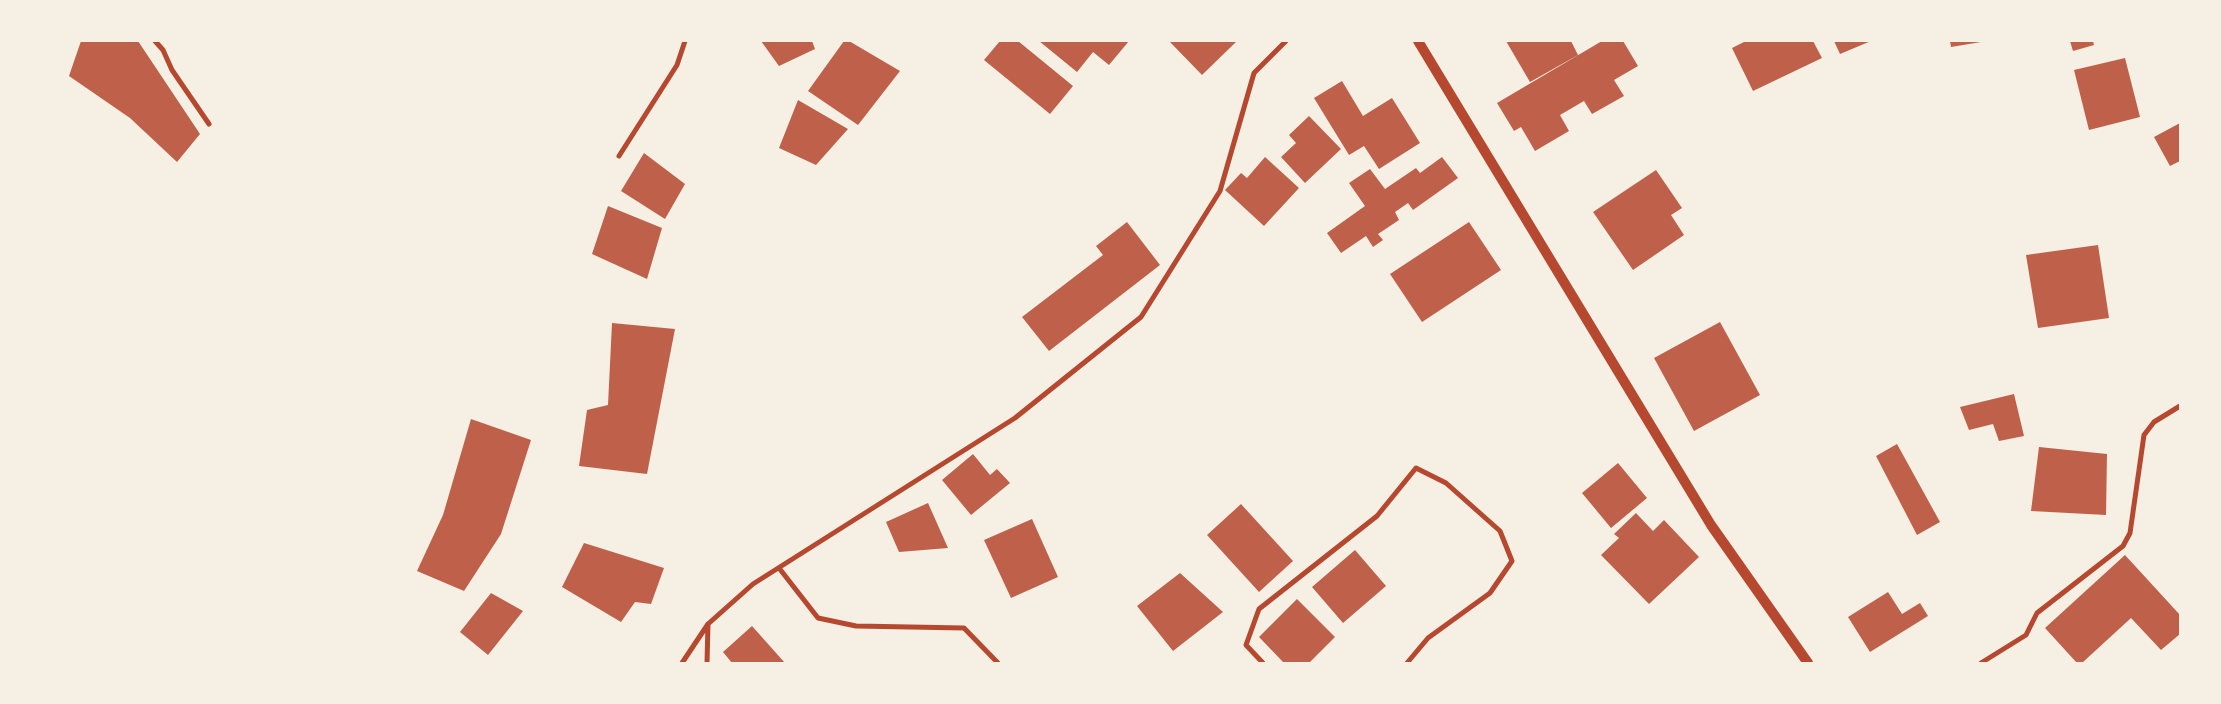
<!DOCTYPE html>
<html>
<head>
<meta charset="utf-8">
<style>
	body { margin:0 }
	#map { position:relative; width:2221px; height:704px; overflow:hidden; background:#f6efe4; font-family:Figtree,sans-serif }
	canvas { display:block }
	.frame { position:absolute; inset:0; border:42px solid #f6efe4; pointer-events:none }
</style>
</head>
<body>
<div id="map">
<canvas width="2221" height="704"></canvas>
<div class="frame"></div>
</div>
<script>
const ctx = document.querySelector('canvas').getContext('2d');
ctx.lineJoin = 'round';
function fillPath(path, color) { ctx.fillStyle = color; ctx.fill(path, 'evenodd'); }
const toPath = rows => new Path2D(rows.map(r => 'M' + r).join(''));
function trace(path, color, width, dash) { ctx.strokeStyle = color; ctx.lineWidth = width; ctx.lineCap = dash ? 'butt' : 'round'; ctx.setLineDash(dash || []); ctx.stroke(path); }
const building = toPath([
	[81,41,138,41,200,134,177,162,130,118,69,76],
	[761,41,812,41,815,49,779,66],
	[844,41,849,41,900,71,858,125,808,91],
	[1000,41,1018,41,1073,86,1050,114,984,60],
	[1039,41,1129,41,1109,65,1093,52,1077,72],
	[1169,41,1237,41,1202,75],
	[1506,41,1571,41,1578,55,1530,82],
	[1602,41,1623,41,1638,66,1614,80,1624,96,1592,114,1584,101,1560,115,1569,131,1535,151,1521,127,1514,131,1497,103],
	[1746,41,1813,41,1822,58,1753,91,1732,48],
	[1834,41,1871,41,1840,54],
	[1950,41,1981,41,1981,42,1951,47],
	[2070,41,2093,41,2094,45,2073,51],
	[2125,58,2140,117,2089,130,2074,70],
	[1342,81,1363,116,1392,98,1420,143,1379,169,1364,146,1349,155,1314,98],
	[798,100,848,129,816,165,779,148],
	[1309,116,1341,149,1305,183,1281,157,1296,143,1289,135],
	[2180,123,2180,161,2170,166,2154,137],
	[644,153,685,184,665,219,621,191],
	[1265,157,1299,188,1264,226,1225,190,1241,173,1247,178],
	[1442,157,1458,178,1413,210,1408,203,1395,212,1399,220,1378,234,1383,240,1373,247,1366,236,1341,253,1327,233,1365,206,1349,183,1370,169,1385,189,1416,168,1420,173],
	[1656,170,1682,208,1671,215,1684,235,1633,270,1593,212],
	[608,206,662,228,647,279,592,254],
	[1127,222,1160,265,1049,351,1022,317,1103,255,1096,246],
	[1469,222,1501,270,1422,322,1390,274],
	[2098,245,2109,318,2038,328,2026,255],
	[1720,322,1760,395,1694,431,1654,358],
	[612,323,675,329,647,474,579,466,587,410,608,405],
	[2014,394,2024,436,1999,441,1993,424,1969,430,1960,407],
	[471,419,531,440,501,534,464,591,417,571,443,515],
	[1897,444,1940,522,1917,535,1876,456],
	[2039,447,2107,454,2106,515,2031,511],
	[973,454,990,475,997,469,1010,483,971,515,942,480],
	[1618,463,1647,498,1611,528,1582,493],
	[928,503,948,548,899,552,886,522],
	[1241,504,1293,561,1259,592,1207,535],
	[1636,513,1653,531,1664,520,1699,557,1649,604,1601,555,1619,538,1614,534],
	[1032,519,1058,577,1011,598,984,540],
	[584,543,664,568,651,604,635,602,621,622,562,587],
	[1355,550,1386,586,1343,623,1312,587],
	[2125,555,2180,615,2180,634,2161,650,2131,618,2082,663,2077,663,2045,628],
	[1180,573,1223,612,1173,651,1137,606],
	[1888,592,1902,614,1920,603,1928,616,1870,652,1848,617],
	[491,593,523,611,488,655,460,632],
	[1297,599,1335,637,1309,663,1284,663,1259,637],
	[752,626,785,663,732,663,723,652]
]);
const minor = toPath([
	[155,41,163,50,172,70,209,124],
	[619,156,677,65,685,41],
	[779,568,818,618,856,626,964,628,998,663],
	[682,663,708,624,753,584,1015,418,1141,317,1220,191,1254,73,1286,41],
	[707,663,708,624],
	[1263,663,1246,645,1259,609,1377,516,1416,468,1446,483,1500,531,1512,561,1490,593,1428,638,1407,663],
	[1981,663,2026,635,2037,613,2123,546,2130,533,2144,435,2154,422,2180,406]
]);
const secondary = toPath([
	[1418,41,1711,525,1808,663]
]);
fillPath(building, '#bf614a');
trace(minor, '#b5482f', 5);
trace(secondary, '#b5482f', 10);
</script>
</body>
</html>
